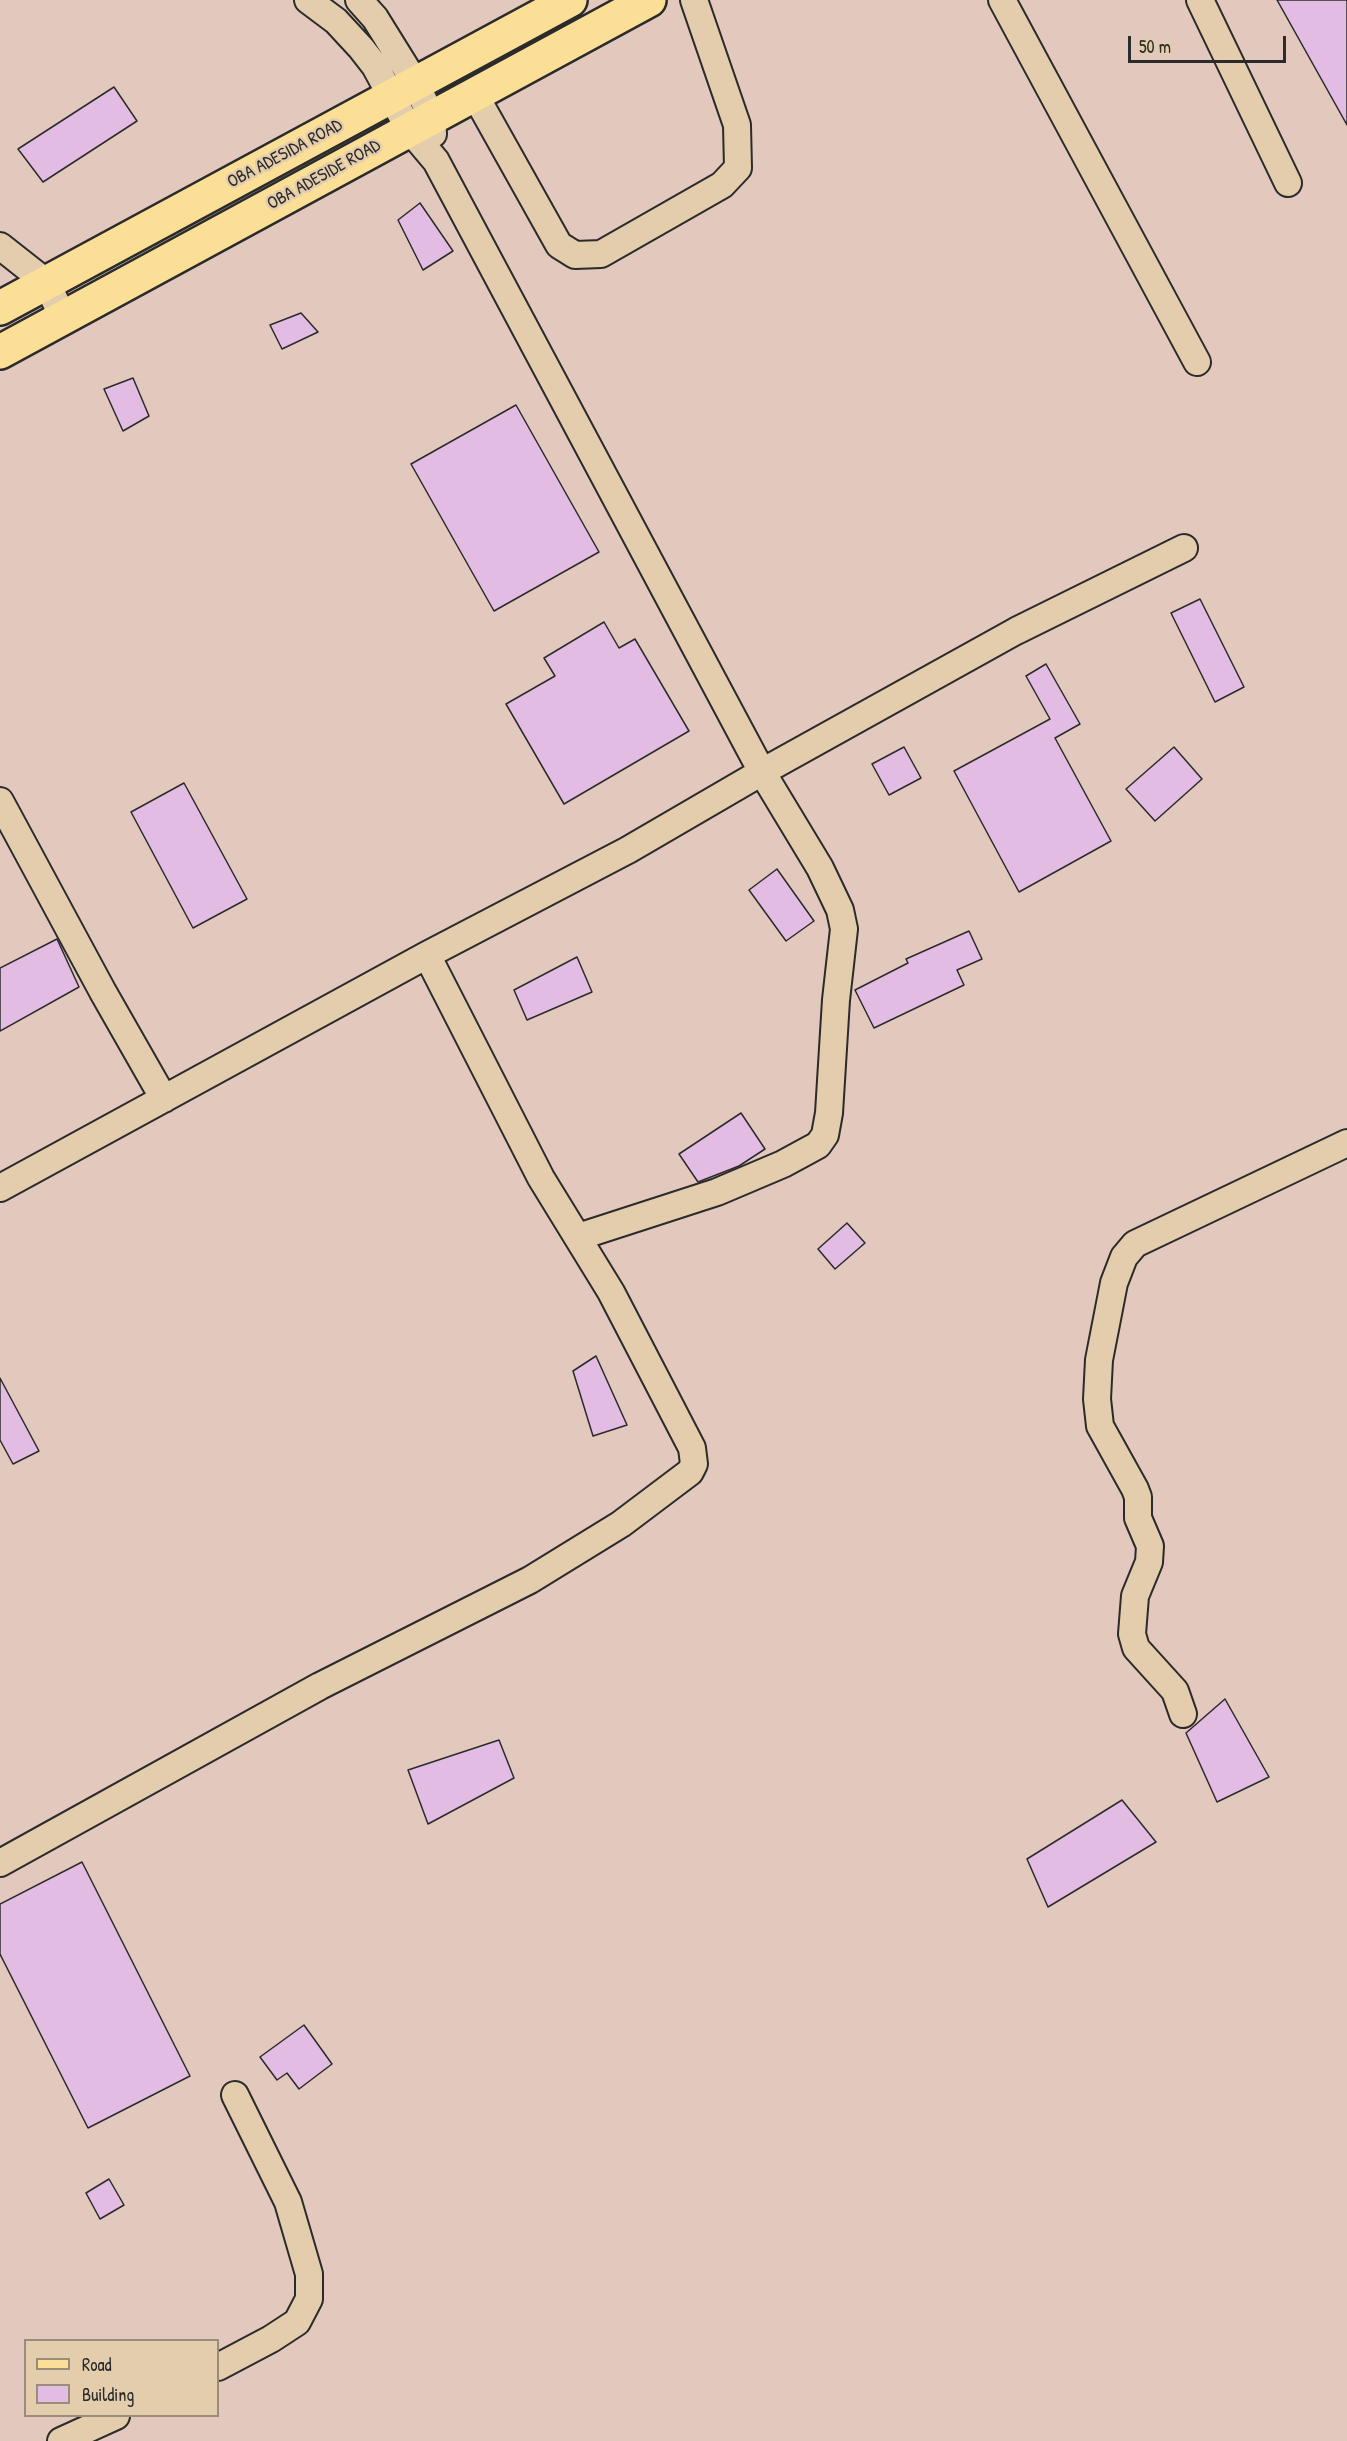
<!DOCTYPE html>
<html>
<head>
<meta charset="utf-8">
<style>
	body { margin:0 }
	#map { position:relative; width:1347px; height:2441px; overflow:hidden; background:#e3c8bd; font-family:"Patrick Hand",sans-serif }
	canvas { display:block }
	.legend { position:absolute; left:24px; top:2339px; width:195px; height:78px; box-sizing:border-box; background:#e3cdac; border:2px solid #998c78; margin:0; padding:8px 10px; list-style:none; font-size:18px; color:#2b2b2b }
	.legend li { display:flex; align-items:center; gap:12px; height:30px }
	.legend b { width:30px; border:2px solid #998c78 }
	.scale { position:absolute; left:1128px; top:36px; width:158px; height:27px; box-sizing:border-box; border:3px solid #2b2b2b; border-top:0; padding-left:8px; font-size:18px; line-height:21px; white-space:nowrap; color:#2b2b2b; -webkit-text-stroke:4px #e3cdac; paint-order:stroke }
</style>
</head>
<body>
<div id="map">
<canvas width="1347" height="2441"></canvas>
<ul class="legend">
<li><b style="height:8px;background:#fbdf96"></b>Road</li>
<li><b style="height:16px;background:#e3bce4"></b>Building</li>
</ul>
<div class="scale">50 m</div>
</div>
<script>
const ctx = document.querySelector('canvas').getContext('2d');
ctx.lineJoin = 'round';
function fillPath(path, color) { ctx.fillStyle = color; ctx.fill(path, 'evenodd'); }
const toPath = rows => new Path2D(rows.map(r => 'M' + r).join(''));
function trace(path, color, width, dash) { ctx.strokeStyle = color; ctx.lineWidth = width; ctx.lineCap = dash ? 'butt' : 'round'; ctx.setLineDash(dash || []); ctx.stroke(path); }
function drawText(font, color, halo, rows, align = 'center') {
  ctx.font = font + ' "Patrick Hand",sans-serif'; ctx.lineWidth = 5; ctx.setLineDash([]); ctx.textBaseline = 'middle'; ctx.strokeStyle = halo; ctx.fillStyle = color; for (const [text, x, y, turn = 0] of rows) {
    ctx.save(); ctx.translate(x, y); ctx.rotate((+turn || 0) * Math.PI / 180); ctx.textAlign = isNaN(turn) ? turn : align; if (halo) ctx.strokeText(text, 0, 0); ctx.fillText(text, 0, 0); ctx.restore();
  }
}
const building = toPath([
	[1277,0,1347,0,1347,125,1277,0],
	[114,87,137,121,43,182,18,149,114,87],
	[420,203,453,251,423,270,398,220,420,203],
	[301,313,318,332,282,349,270,325,301,313],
	[133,378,149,416,123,431,104,389,133,378],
	[516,405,599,552,494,611,411,464,516,405],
	[1200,599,1244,687,1215,702,1171,613,1200,599],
	[604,622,619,648,635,639,689,731,564,804,506,704,555,676,544,658,604,622],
	[1046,664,1080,724,1055,738,1111,841,1019,892,954,771,1050,719,1026,676,1046,664],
	[904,747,921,778,889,795,872,764,904,747],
	[1174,747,1202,779,1155,821,1126,789,1174,747],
	[184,783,247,899,193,928,131,812,184,783],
	[777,869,814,921,786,941,749,890,777,869],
	[969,931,982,959,957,970,964,985,874,1028,855,990,908,963,906,959,969,931],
	[57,939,79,987,0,1031,0,968,57,939],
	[577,957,592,992,527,1020,514,990,577,957],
	[741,1113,765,1149,739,1166,698,1182,679,1154,741,1113],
	[847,1223,865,1243,835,1269,818,1249,847,1223],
	[596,1356,627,1425,593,1436,573,1371,596,1356],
	[0,1378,39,1451,13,1464,0,1440,0,1378],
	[1225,1699,1269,1777,1217,1802,1186,1733,1225,1699],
	[499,1740,514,1778,428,1824,408,1770,499,1740],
	[1122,1800,1156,1842,1048,1907,1027,1859,1122,1800],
	[82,1862,190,2076,88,2128,0,1954,0,1904,82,1862],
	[304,2025,332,2064,299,2089,287,2073,277,2080,260,2057,304,2025],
	[109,2179,124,2205,100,2219,86,2193,109,2179]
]);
const minor = toPath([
	[308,0,336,21,361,48,375,66,409,129,436,161,762,772,820,868,840,910,844,929,836,1000,829,1113,825,1135,818,1145,783,1164,717,1192,578,1237],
	[359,0,375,18,416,84,432,118,433,134],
	[1002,0,1197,362],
	[1200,0,1288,183],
	[475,95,559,245,575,255,601,254,722,185,738,168,737,125,694,0],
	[0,246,47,283,63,318],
	[0,801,103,992,164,1099],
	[0,1188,427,955,628,850,762,772,1016,631,1184,548],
	[1183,1714,1175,1691,1136,1648,1132,1634,1135,1596,1149,1562,1150,1546,1138,1518,1138,1497,1135,1489,1100,1426,1097,1399,1099,1360,1114,1283,1124,1257,1135,1244,1347,1143],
	[0,1863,320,1686,530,1580,621,1524,690,1472,694,1464,692,1448,611,1292,541,1178,427,955],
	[218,2367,271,2339,297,2322,309,2299,309,2274,288,2202,235,2095],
	[61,2441,116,2416]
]);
const major = toPath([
	[0,308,570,0],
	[0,352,649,0]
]);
const streetNames = [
	["OBA ADESIDA ROAD",285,154,-28],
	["OBA ADESIDE ROAD",324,175,-29]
];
fillPath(building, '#e3bce4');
trace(building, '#2b2b2b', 1.5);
trace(minor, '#2b2b2b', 30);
trace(major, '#2b2b2b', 38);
trace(minor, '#e3cdac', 26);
trace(major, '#fbdf96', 33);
drawText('18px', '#2b2b2b', '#e3cdac', streetNames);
</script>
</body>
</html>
